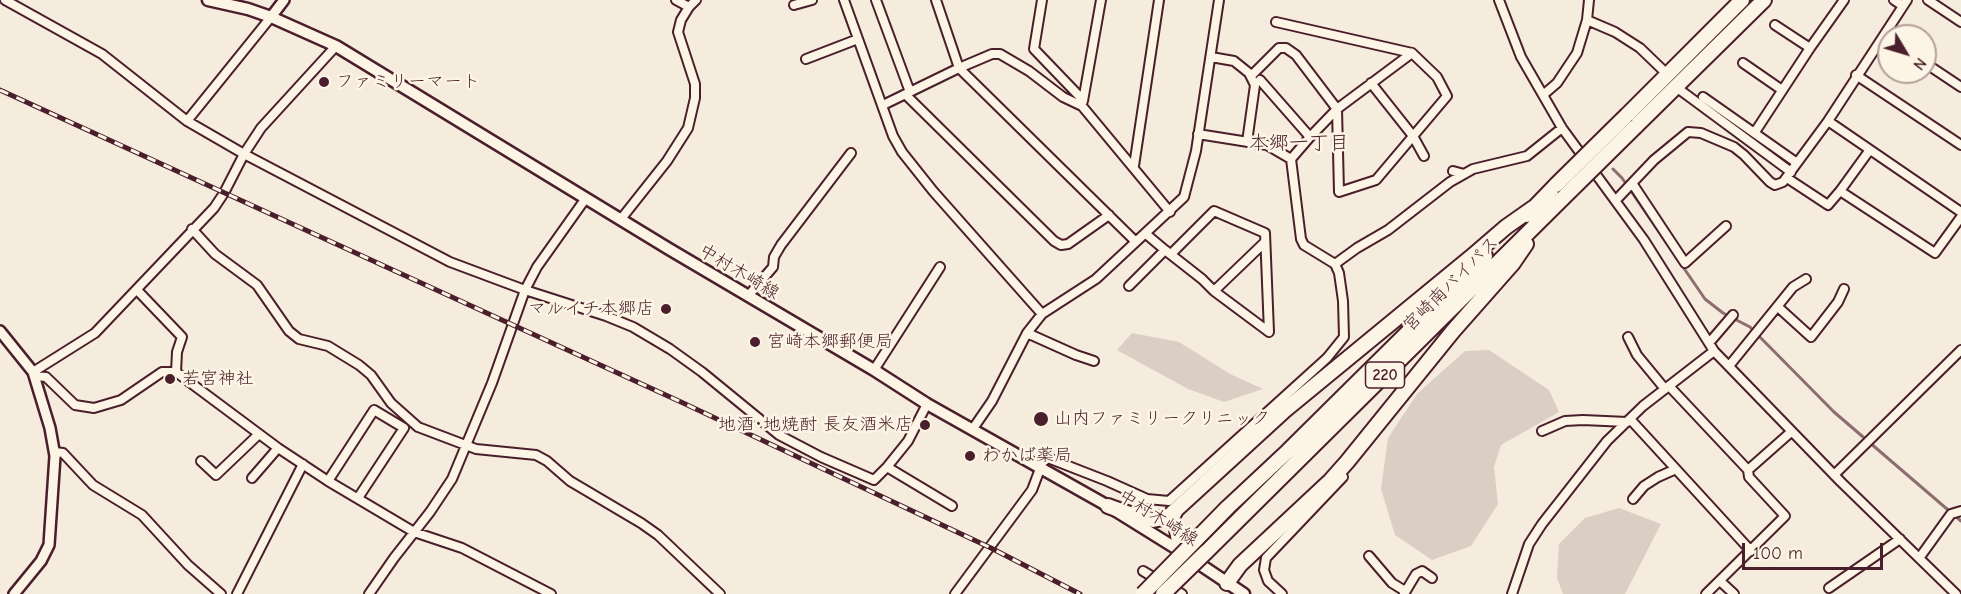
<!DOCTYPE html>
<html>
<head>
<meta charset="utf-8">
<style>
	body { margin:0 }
	#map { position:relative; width:1961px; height:594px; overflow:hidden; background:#f5ecde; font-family:"Comic Neue",sans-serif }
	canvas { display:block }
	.north { position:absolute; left:1877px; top:24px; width:60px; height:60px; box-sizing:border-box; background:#fcf5e5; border:2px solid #b59f9b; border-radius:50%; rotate:128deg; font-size:16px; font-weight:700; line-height:24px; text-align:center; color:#4a1f2b }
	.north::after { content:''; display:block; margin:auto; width:21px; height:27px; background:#4a1f2b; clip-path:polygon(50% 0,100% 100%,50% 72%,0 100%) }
	.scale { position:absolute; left:1742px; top:543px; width:141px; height:27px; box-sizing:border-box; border:3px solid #4a1f2b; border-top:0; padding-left:8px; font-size:18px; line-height:21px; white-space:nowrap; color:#4a1f2b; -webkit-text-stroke:4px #fcf5e5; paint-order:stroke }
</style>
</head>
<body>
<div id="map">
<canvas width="1961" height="594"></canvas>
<div class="north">N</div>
<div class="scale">100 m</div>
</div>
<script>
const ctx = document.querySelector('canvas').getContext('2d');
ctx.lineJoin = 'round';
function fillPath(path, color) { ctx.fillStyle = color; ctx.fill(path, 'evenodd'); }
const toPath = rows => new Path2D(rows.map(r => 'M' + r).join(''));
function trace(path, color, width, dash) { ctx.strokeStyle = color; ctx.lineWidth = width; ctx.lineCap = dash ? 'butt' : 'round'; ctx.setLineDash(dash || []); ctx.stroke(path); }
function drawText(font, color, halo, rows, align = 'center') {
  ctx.font = font + ' "Comic Neue","Klee One",sans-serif'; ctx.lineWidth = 5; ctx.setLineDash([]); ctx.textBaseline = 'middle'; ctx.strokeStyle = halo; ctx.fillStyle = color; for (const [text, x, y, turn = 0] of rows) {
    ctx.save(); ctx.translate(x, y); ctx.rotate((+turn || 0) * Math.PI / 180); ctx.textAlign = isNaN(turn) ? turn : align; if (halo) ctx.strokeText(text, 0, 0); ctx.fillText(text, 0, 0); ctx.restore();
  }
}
const green = toPath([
	[1132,333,1179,342,1230,374,1263,389,1224,402,1188,389,1117,350],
	[1489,350,1549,390,1559,412,1501,445,1494,467,1498,504,1471,546,1432,560,1395,535,1381,489,1388,438,1417,394,1465,351],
	[1619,508,1661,524,1625,594,1563,594,1557,578,1559,544,1585,518]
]);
const stream = toPath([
	[1613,169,1622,178,1705,299,1723,313,1750,327,1834,412,1961,521]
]);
const minor = toPath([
	[5,0,102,54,187,121,244,154,450,262,525,290,606,316,633,327,670,349,702,372,779,435,821,457,874,480,887,467,908,441,927,404],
	[676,0,689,7],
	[844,0,893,136,902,152,933,191,1042,314],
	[876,0,910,92],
	[936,0,959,68,1135,241],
	[1042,0,1034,49,1083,100],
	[1499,0,1521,57,1562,128,1644,240,1714,351,1841,482,1956,594],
	[1894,0,1903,6],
	[1928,0,1961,22],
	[794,5,812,0],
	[1587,20,1615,32,1640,48,1667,74],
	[1276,22,1412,53],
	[1775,25,1810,48],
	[1412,53,1437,77,1447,96,1376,180,1339,192,1337,109,1412,53],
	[1211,57,1234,61,1249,73,1255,85,1247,142],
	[806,59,858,39],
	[1743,63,1782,90],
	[1925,63,1961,87],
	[1253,74,1279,48,1286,48,1296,55,1337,109,1310,137,1291,159],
	[1856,75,1961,145],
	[1260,80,1310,137],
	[1371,83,1413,136,1424,156],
	[1676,87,1791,172],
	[906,95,1054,241,1061,245,1068,244,1109,215],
	[1543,95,1557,83,1577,53,1587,20,1589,0],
	[1703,97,1797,163],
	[1083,101,1101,0],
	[883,105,959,68,992,54,1000,54,1029,71,1063,97,1082,106,1170,212],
	[187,121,271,17],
	[1828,121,1961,212],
	[1755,132,1810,48,1844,0],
	[1134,166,1159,0],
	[1453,171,1464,174],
	[1787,178,1828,205,1840,191,1869,151],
	[1632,183,1685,263,1726,226],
	[1840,191,1935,253,1961,217],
	[1616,200,1654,160,1688,132,1701,133,1734,147,1744,155,1770,182,1775,185,1783,182,1828,121,1907,0],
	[621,219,667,161,688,128,695,98,695,84,678,32,681,20,689,7,696,0],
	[192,229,215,254,257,285,289,331,299,339,328,346,359,365,371,375,391,403,418,427,476,449,536,455,547,461,570,481,641,523,658,535,720,594],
	[1146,234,1165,250,1202,279,1214,291,1269,332,1265,233,1214,211,1171,254],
	[1335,264,1357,248,1388,230,1450,182,1473,169,1527,156,1562,128],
	[1129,286,1165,250],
	[137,290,182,337,177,352,176,372],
	[1214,291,1265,242],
	[748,296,773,267,774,257,781,245,851,153],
	[1778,307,1811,337,1838,302,1844,289],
	[1027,333,1076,355,1094,361],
	[1628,337,1637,355,1665,389],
	[1709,343,1733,315],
	[1729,366,1793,287,1806,279],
	[874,370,940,267],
	[33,372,95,333,214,208,224,193,244,154,261,128,336,46],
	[35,376,46,377,75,405,94,408,121,400,162,372,176,372,278,448,328,481,414,532,462,548,551,594],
	[1669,386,1748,470,1749,477,1785,516,1706,594],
	[1630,419,1751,551],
	[972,430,992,401,1027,333,1042,314,1096,279,1184,197,1196,151,1219,0],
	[1542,431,1565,421,1583,420,1627,422],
	[55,452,63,453,93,485,142,515,188,565,221,594],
	[201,461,216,475,259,434],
	[887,467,952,506],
	[1748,470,1791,432],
	[1834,475,1961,350],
	[252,478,278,448],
	[328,481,374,410,404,428,358,498],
	[1633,499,1644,486,1658,477,1676,469],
	[1177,549,1173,523,1178,512],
	[1369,556,1392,583,1405,591],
	[1920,557,1951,514,1961,511],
	[1143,571,1158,580],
	[1720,581,1734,594],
	[1168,586,1182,594],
	[1829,588,1900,539],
	[237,594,303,464],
	[369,594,394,558,430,512,452,479,492,383,525,290,537,267,586,198],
	[955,594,1032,490,1043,461,1048,458,1107,481,1147,499,1169,501,1327,358,1344,337,1343,301,1339,273,1335,264,1304,245,1301,239,1291,159,1267,145,1198,134],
	[1282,594,1268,581,1264,570,1266,558,1343,477],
	[1404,594,1416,574,1422,571,1432,578],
	[1512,594,1529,544,1542,524,1607,441,1643,406,1714,351]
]);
const tertiary = toPath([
	[271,17,284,0],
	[0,331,33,372,50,428,55,456,49,545,41,561,14,594]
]);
const secondary = toPath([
	[208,0,248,9,271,17,336,46,669,249,874,370,927,404,1108,506,1177,549,1244,594]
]);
const trunk = toPath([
	[1627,115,1742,0],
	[1635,127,1764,0],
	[1527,215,1556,185],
	[1108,506,1138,517,1153,520,1168,517,1285,410,1470,258,1506,227,1533,208],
	[1227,508,1288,451,1485,256],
	[1206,552,1563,198],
	[1227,583,1240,565,1331,480,1347,462,1453,331,1513,263,1526,244]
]);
const rail = toPath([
	[0,90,681,402,991,548,1080,594]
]);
const trunkBridge = toPath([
	[1556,185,1627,115],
	[1563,198,1635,127],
	[1143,594,1227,508],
	[1163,594,1206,552]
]);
const markers = [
	[324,82,6,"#4a1f2b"],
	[666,309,6,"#4a1f2b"],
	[755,342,6,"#4a1f2b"],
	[170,379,6,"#4a1f2b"],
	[1041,419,8,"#4a1f2b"],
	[925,425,6,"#4a1f2b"],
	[970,456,6,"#4a1f2b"]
];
const shields = [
	[1385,375,39]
];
const shieldNames = [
	["220",1385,375]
];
const poiNames = [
	["ファミリーマート",336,82],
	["マルイチ本郷店",654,309,"right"],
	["宮崎本郷郵便局",767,342],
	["若宮神社",182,379],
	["山内ファミリークリニック",1054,419],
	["地酒･地焼酎 長友酒米店",913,425,"right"],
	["わかば薬局",982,456]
];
const streetNames = [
	["中村木崎線",739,272,31],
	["宮崎南バイパス",1451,284,-45],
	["中村木崎線",1158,518,32]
];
const neighbourhoodNames = [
	["本郷一丁目",1299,143]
];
fillPath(green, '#dbcec4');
trace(stream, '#8c6e70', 3);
trace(minor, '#4a1f2b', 12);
trace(tertiary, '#4a1f2b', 14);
trace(secondary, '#4a1f2b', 15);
trace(trunk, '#4a1f2b', 18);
trace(minor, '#fcf5e5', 8);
trace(tertiary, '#fcf5e5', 9);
trace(secondary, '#fcf5e5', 10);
trace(trunk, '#fcf5e5', 14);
trace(rail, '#4a1f2b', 5);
trace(rail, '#fcf5e5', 3, [9]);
trace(trunkBridge, '#4a1f2b', 18, []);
trace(trunkBridge, '#fcf5e5', 14);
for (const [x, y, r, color] of markers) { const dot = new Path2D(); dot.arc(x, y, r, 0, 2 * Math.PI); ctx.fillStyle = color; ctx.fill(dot); trace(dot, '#fcf5e5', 2); }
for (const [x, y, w] of shields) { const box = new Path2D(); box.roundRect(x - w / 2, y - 13, w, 26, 4.5); ctx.fillStyle = '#fcf5e5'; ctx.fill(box); trace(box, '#4a1f2b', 1.5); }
drawText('bold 16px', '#4a1f2b', null, shieldNames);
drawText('18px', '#4a1f2b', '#fcf5e5', poiNames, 'left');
drawText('18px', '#4a1f2b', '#fcf5e5', streetNames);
drawText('20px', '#4a1f2b', '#fcf5e5', neighbourhoodNames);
</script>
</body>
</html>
